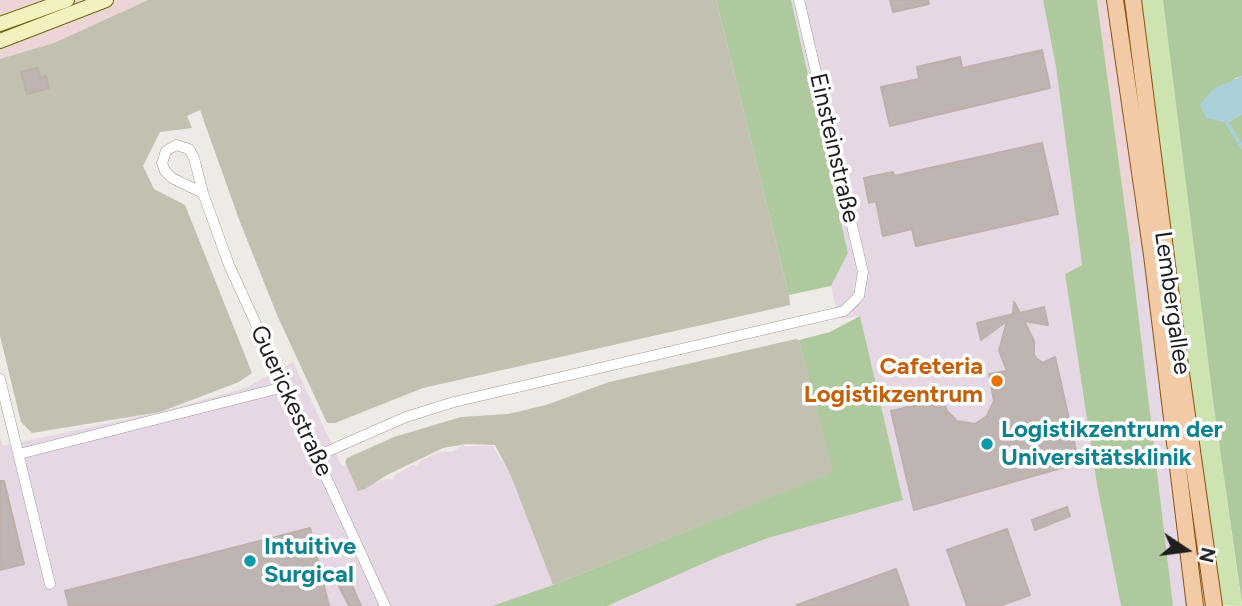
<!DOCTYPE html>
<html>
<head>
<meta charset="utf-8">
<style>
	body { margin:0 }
	#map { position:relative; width:1242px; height:606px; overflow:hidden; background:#eeeae5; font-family:Figtree,sans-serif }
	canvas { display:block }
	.north { position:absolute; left:1151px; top:515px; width:70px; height:70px; -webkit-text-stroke:5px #fff; paint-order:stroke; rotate:103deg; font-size:19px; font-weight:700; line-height:28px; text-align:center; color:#1e1e1e }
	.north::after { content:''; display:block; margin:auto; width:24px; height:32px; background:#1e1e1e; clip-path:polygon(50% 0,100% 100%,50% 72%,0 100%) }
</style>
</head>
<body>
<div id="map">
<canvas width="1242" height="606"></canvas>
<div class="north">N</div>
</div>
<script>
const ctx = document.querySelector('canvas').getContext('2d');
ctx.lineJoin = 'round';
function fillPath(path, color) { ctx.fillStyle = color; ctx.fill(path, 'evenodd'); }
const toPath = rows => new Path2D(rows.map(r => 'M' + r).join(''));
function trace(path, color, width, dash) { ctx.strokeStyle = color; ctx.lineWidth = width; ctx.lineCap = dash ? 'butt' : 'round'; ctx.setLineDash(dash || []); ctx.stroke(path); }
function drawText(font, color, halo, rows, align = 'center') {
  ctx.font = font + ' Figtree,sans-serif'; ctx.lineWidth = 7; ctx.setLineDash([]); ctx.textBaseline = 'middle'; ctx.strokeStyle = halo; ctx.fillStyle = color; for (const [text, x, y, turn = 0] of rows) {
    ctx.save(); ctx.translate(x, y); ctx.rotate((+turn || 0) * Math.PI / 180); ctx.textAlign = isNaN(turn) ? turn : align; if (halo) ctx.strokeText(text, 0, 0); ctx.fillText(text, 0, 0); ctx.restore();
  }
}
const commercial = toPath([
	[0,0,148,0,54,43,0,60],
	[1097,0,1140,0,1171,241,1130,245]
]);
const industrial = toPath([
	[791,0,1043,0,1056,67,1082,265,1065,274,1097,485,1121,606,607,606,718,557,768,538,903,500,860,316,842,319,837,312,831,286,848,253],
	[1171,241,1222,605,1223,606,1173,606,1130,245],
	[293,362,342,466,352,465,368,472,375,483,386,479,393,480,395,475,412,465,418,467,420,461,437,453,454,451,461,446,493,446,511,476,553,585,492,606,0,606,0,437,3,446,160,412,246,388]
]);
const construction = toPath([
	[148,0,716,0,789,295,790,305,423,388,335,423,327,423,277,315,240,222,200,110,187,116,192,128,160,132,143,166,154,189,185,205,252,373,239,382,160,412,32,433,21,422,0,336,0,59,54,43],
	[796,339,799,340,834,472,553,585,511,476,495,445,466,444,443,448,387,475,365,489,358,491,345,462,347,458,394,437,461,417,508,414,546,405,609,382]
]);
const grass = toPath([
	[1140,0,1163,0,1214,408,1242,606,1222,605,1171,241]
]);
const forest = toPath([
	[716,0,791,0,848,253,831,286,789,295],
	[1043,0,1097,0,1130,245,1173,606,1121,606,1097,485,1065,274,1082,265,1056,67],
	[1163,0,1242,0,1242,76,1235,78,1227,123,1242,114,1242,603,1214,408],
	[860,316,903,500,768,538,718,557,607,606,492,606,553,585,833,472,799,340,830,332]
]);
const water = toPath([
	[1242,76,1242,114,1227,123,1206,118,1200,105,1213,89]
]);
const stream = toPath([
	[1227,123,1242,147]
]);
const building = toPath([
	[890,0,928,0,929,4,893,12,890,0],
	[1042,50,1050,88,890,126,881,87,919,79,917,67,960,57,962,68,1042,50],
	[38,68,40,78,46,76,49,88,27,94,21,72,38,68],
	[1042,143,1058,214,916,246,912,229,883,236,876,201,869,203,864,178,893,172,894,176,1042,143],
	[1014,302,1020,313,1044,307,1048,325,1024,321,1034,341,1034,355,1037,359,1043,363,1055,357,1079,463,914,510,891,411,943,399,947,411,957,421,975,424,987,416,994,401,989,374,1007,371,999,351,1007,321,981,340,977,323,1013,314,1014,302],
	[0,481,4,481,24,564,0,570,0,481],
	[1067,507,1070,516,1035,530,1032,520,1067,507],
	[310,528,329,606,69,606,65,591,310,528],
	[1007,529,1030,595,999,606,967,606,947,550,1007,529],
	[896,569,909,606,797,606,797,605,896,569],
	[347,574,361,606,349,606,336,580,347,574]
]);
const street = toPath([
	[203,193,172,178,165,171,162,163,166,151,176,145,189,149,194,158,203,193,229,265,385,606],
	[0,379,50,584],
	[19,454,284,387],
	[317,456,406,417,454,402,844,311,859,296,863,272,799,0]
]);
const secondary = toPath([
	[0,24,67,0],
	[0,41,106,0]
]);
const primary = toPath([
	[1115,0,1152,255,1195,606],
	[1133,0,1180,366,1214,606]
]);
const markers = [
	[997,381,7,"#e8710a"],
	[987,444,7,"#0f9aa8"],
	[250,561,7,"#0f9aa8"]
];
const streetNames = [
	["Einsteinstraße",834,148,77],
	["Lembergallee",1172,303,82],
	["Guerickestraße",291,401,65]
];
const foodNames = [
	["Cafeteria",983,367],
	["Logistikzentrum",983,395]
];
const cultureNames = [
	["Logistikzentrum der",1001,430],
	["Universitätsklinik",1001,458],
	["Intuitive",264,547],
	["Surgical",264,575]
];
fillPath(commercial, '#edd5d7');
fillPath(industrial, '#e6d7e5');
fillPath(construction, '#c1c0b1');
fillPath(grass, '#cde3b0');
fillPath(forest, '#aec99e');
fillPath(water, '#a9d1d7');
trace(stream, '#a9d1d7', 3.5);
fillPath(building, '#beb5b2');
trace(building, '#beb0a9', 2);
trace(street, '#9f9f9f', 11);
trace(secondary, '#686910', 16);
trace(primary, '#88550f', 18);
trace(street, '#fff', 10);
trace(secondary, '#f3f1be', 14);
trace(primary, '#f2caa5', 16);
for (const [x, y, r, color] of markers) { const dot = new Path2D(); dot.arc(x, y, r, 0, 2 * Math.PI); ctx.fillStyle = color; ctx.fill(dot); trace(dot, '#fff', 2.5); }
drawText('24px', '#1e1e1e', '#fff', streetNames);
drawText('bold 24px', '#c56008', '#fff', foodNames, 'right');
drawText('bold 24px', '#0d838f', '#fff', cultureNames, 'left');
</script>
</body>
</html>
